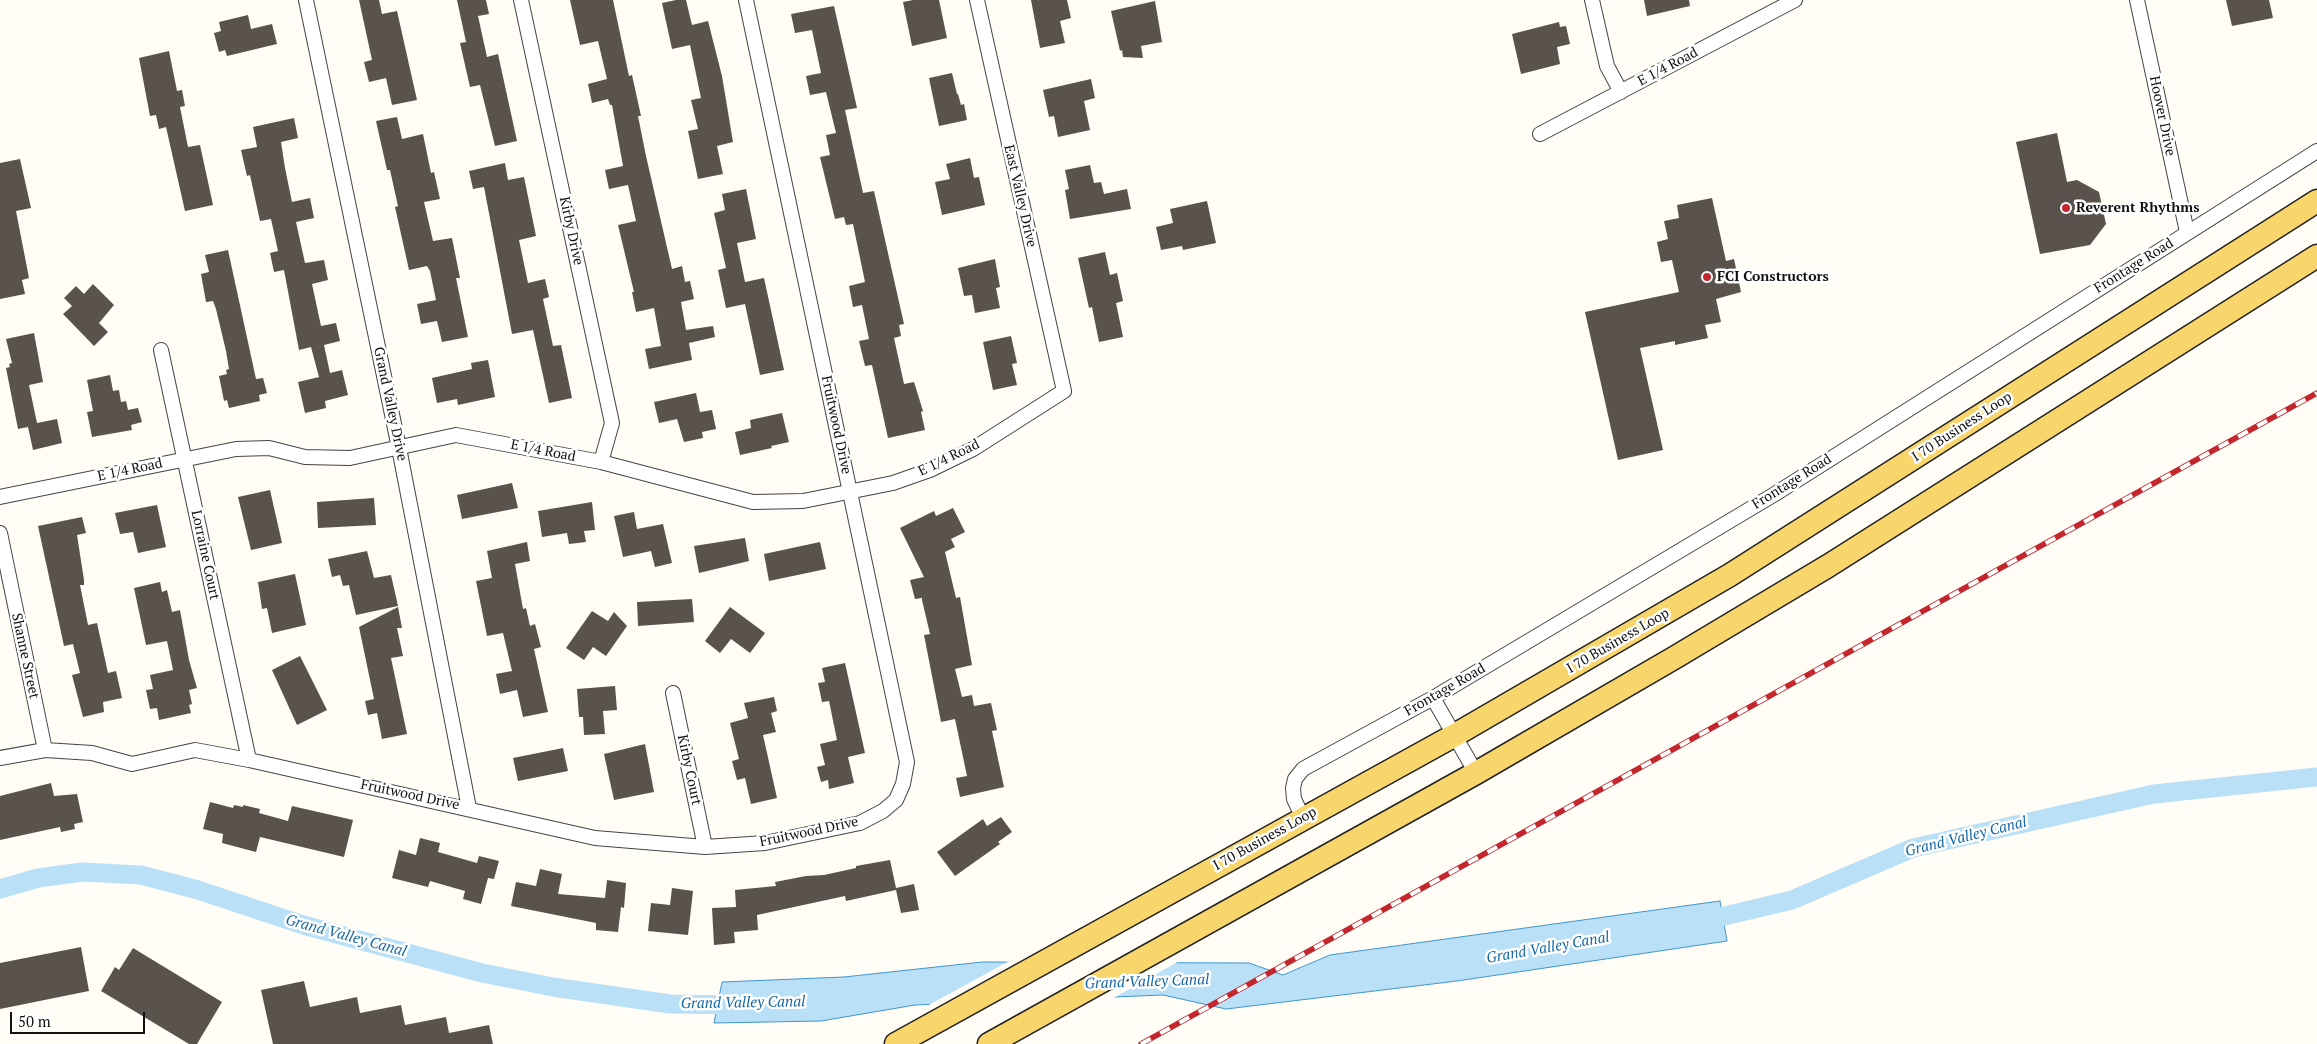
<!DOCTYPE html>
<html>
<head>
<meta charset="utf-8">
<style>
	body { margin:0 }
	#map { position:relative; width:2317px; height:1044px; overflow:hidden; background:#fffdf5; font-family:"PT Serif",serif }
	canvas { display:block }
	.scale { position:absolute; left:10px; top:1012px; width:135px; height:22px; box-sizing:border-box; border:2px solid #111; border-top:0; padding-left:6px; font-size:15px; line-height:18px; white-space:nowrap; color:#111; -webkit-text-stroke:4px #fff; paint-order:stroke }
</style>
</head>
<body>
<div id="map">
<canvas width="2317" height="1044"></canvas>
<div class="scale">50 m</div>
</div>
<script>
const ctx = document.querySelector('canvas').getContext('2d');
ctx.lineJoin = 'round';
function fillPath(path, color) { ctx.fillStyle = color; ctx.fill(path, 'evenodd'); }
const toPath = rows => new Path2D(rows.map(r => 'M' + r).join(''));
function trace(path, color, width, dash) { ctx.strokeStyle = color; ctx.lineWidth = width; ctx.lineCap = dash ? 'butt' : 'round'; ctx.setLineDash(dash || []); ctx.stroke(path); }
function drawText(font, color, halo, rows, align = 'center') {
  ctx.font = font + ' "PT Serif",serif'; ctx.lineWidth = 5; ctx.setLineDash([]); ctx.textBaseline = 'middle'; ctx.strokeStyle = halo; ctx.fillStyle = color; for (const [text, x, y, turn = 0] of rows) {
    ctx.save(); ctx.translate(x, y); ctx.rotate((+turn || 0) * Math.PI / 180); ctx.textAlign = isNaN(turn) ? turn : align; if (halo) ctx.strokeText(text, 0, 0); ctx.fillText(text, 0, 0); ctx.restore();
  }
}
const water = toPath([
	[1720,901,1727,941,1457,981,1226,1009,1163,995,915,1005,821,1021,714,1023,722,982,844,977,982,962,1249,963,1283,975,1330,955,1720,901]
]);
const pier = toPath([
	[1013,959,1181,960,1110,1000,925,1007]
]);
const canal = toPath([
	[0,889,38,878,82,872,141,875,198,890,303,925,482,973,553,987,670,1004,742,1005],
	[1699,922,1792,900,1913,848,2154,794,2317,777]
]);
const building = toPath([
	[359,0,379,0,382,14,397,11,417,100,392,105,386,78,369,82,364,62,372,60],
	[457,0,486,0,489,14,478,16,487,57,498,54,517,141,495,146,480,85,470,87,460,43,466,42],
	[570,0,613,0,629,76,632,75,641,116,638,116,646,156,672,269,682,266,685,282,690,281,694,299,681,302,686,330,713,326,715,337,689,343,692,360,649,369,645,349,661,346,654,308,636,312,632,292,634,292,618,225,636,221,628,185,609,189,605,170,623,166,612,105,610,105,608,99,592,103,588,84,607,79,598,41,580,45],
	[676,0,686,0,692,25,708,21,722,76,733,142,717,146,723,174,698,179,688,131,698,129,691,100,701,98,690,45,672,49,662,3],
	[913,0,939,0,947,38,912,46,903,2],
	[1031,0,1067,0,1071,18,1060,21,1065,43,1040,48],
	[1644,0,1689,0,1690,6,1647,16],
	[2226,0,2269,0,2273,18,2232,26],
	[1155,1,1162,42,1141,46,1143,58,1123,57,1122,50,1120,51,1111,11],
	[834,6,857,108,845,110,863,193,874,191,904,324,899,325,901,336,894,338,904,384,914,382,923,411,921,412,925,430,888,438,872,365,865,366,859,341,869,339,862,305,853,307,849,286,865,282,853,224,846,225,844,217,835,219,820,157,830,155,826,135,836,133,826,92,810,95,806,76,821,73,812,30,795,33,791,14],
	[248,15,251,29,272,24,277,44,227,56,225,50,219,52,214,33,221,31,219,22],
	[1559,22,1560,27,1566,26,1570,44,1557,47,1560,64,1521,74,1512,34],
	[169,51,177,91,182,90,185,106,180,107,188,147,200,145,213,205,185,211,166,127,159,129,156,115,150,116,139,58],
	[952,73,957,94,958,94,961,105,964,104,967,120,939,126,929,78],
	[1091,79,1095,98,1084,101,1090,130,1058,137,1054,116,1049,117,1043,90],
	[397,117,402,139,423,134,431,173,434,172,440,199,424,202,433,241,452,238,460,278,456,278,468,337,442,342,437,321,421,324,417,304,436,300,430,271,427,266,409,270,395,207,398,206,390,170,387,170,376,121],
	[294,118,298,138,281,142,285,168,292,202,310,198,314,218,296,222,305,263,324,260,328,280,312,284,321,326,336,323,340,341,324,345,330,373,342,370,348,395,325,401,326,408,305,413,298,382,319,377,311,347,299,350,284,270,274,272,270,253,278,251,271,219,260,221,250,175,247,176,241,150,257,147,253,127],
	[2057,133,2067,182,2077,180,2099,192,2106,224,2090,245,2040,254,2016,142],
	[970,158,974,178,979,177,985,205,942,215,935,182,950,179,946,164],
	[20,159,31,208,16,211,29,278,22,280,25,294,0,299,0,163],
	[505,163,508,180,524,177,536,236,519,240,528,283,545,279,549,297,543,299,553,346,561,345,572,398,549,403,533,330,512,334,484,187,473,189,469,171],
	[1090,165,1094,183,1101,182,1104,194,1127,189,1131,209,1070,219,1065,190,1069,189,1065,170],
	[746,189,756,239,737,243,745,282,764,278,784,370,760,375,745,304,726,308,718,270,726,268,714,213,725,210,722,194],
	[1712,198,1726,261,1734,259,1741,292,1716,299,1721,322,1705,325,1708,338,1675,345,1675,341,1640,348,1663,450,1618,460,1585,312,1679,292,1672,260,1661,262,1657,242,1668,239,1664,221,1679,218,1677,205],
	[1207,201,1216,243,1183,250,1182,246,1161,250,1156,227,1173,223,1170,209],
	[228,250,256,379,263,378,267,393,259,395,260,401,229,408,227,400,224,401,219,376,227,374,226,370,229,369,226,351,216,309,213,301,206,302,201,274,209,272,205,255],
	[1105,252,1110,275,1117,273,1123,301,1116,303,1123,337,1099,342,1092,307,1089,308,1078,258],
	[995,259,1000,287,996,288,1000,308,975,313,972,295,964,296,958,268],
	[93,284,114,305,99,323,108,332,94,346,63,314,72,306,64,298,76,286,84,294],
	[34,333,43,382,29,385,37,423,57,419,62,443,33,450,28,427,18,429,6,368,10,367,9,364,12,363,6,339],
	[1011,336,1017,363,1012,364,1017,385,993,390,983,342],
	[488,360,495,397,458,405,457,399,437,403,432,378,472,369,471,363],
	[110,375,113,391,119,390,121,402,126,401,128,410,138,408,142,422,131,425,132,430,92,437,87,412,93,411,87,380],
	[696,393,700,412,712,410,716,429,702,432,703,438,684,442,677,419,659,423,654,402],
	[782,413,789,442,771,446,772,448,740,455,735,432,751,428,750,420],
	[512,483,518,508,462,519,457,495],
	[270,490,282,543,251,550,238,497],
	[374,498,376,525,318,528,317,502],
	[592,502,595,530,584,531,586,542,569,544,567,533,542,537,538,511],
	[157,505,166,547,138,553,133,532,120,534,115,513],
	[953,508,965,532,951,539,955,547,945,552,956,598,960,597,972,665,955,669,962,697,972,695,974,706,991,703,997,730,992,731,1004,787,960,797,956,778,967,776,955,719,941,722,924,635,930,634,922,600,922,598,915,599,910,580,924,577,900,528,934,511,936,516],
	[634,512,637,529,663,524,672,563,655,567,651,551,623,557,614,516],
	[82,517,86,533,77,535,84,580,84,585,80,585,88,625,97,623,108,673,116,671,122,698,103,702,104,712,83,717,72,675,80,673,73,644,64,646,38,526],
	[745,538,749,561,699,573,694,546],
	[527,542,530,561,515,564,523,609,526,608,530,626,535,624,541,647,534,649,548,712,523,717,517,690,500,694,496,674,512,671,503,633,487,636,476,581,492,578,487,551],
	[820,542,826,569,769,581,764,554],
	[367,551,374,578,391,575,398,606,356,615,349,585,343,586,340,575,332,577,328,559],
	[295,574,306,625,272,633,267,608,262,609,258,582],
	[160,582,162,592,167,590,172,612,180,610,189,660,197,688,189,690,192,704,189,705,191,713,159,720,157,708,150,709,146,690,153,689,150,675,173,670,167,641,146,645,134,588],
	[692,599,694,622,638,626,637,602],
	[398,607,402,628,397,628,403,656,391,658,407,734,382,739,377,713,368,715,365,701,374,699,359,627],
	[730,607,765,633,750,653,731,639,720,653,705,641],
	[592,611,608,621,614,612,627,626,606,656,593,647,584,660,566,648],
	[300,656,327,710,297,725,272,670],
	[845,663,865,753,848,757,854,783,829,789,828,780,821,782,817,767,825,765,820,744,837,740,829,701,822,702,818,683,825,682,822,668],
	[615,686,617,710,603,711,605,734,584,735,583,717,579,717,577,689],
	[774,697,777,711,771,713,776,732,763,735,777,798,751,804,745,778,737,780,732,761,739,759,730,723,748,718,744,703],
	[645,744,654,792,614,800,604,754],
	[563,748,568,771,518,781,513,758],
	[51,783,54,796,77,794,83,822,74,824,75,829,61,832,60,827,0,840,0,796],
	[210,802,233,808,234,805,243,807,243,805,260,809,259,813,288,821,292,806,353,820,344,857,260,837,256,852,222,843,223,834,203,829],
	[1001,817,1012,832,998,842,1000,844,955,876,937,852,983,819,987,826],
	[420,838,440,843,438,852,477,863,479,856,499,861,494,879,488,878,481,904,463,899,465,891,430,881,428,887,392,878,399,850,416,855],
	[890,860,896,888,914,884,919,910,901,913,896,890,846,901,845,896,757,915,758,930,734,932,735,943,714,945,712,908,736,907,735,890,776,886,775,882,806,876,824,875,856,868,856,866],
	[540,869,562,874,558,894,605,898,607,880,626,883,624,908,621,907,618,932,596,930,596,923,511,906,516,882,536,886],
	[672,888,693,891,688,935,648,931,651,903,670,905],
	[81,947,89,991,0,1009,0,963],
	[133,948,222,1002,197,1044,189,1044,101,991,115,967,119,970],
	[304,981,310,1007,357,997,360,1013,401,1005,405,1025,446,1017,449,1033,489,1025,493,1044,273,1044,261,990]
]);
const minor = toPath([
	[306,0,399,448,469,808],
	[521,0,612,423,601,462],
	[1592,0,1607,66,1621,92],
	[2137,0,2187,232],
	[1540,134,1795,0],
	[161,350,249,760],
	[0,497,236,449,269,448,305,457,350,458,456,435,601,462,753,502,803,501,893,483,930,470,973,449,1064,391,977,0],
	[0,533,45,750],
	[673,693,705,847],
	[1433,698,1476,773],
	[0,758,45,750,92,753,132,764,195,750,249,760,595,838,705,847,765,843,860,823,883,811,896,800,903,784,907,762,746,0],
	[1303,818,1294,799,1293,788,1295,779,1303,769,1433,698,1775,494,2317,151]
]);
const primary = toPath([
	[896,1044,1455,735,1730,575,2317,201],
	[989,1044,1476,773,1674,658,1828,566,2317,256]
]);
const rail = toPath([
	[1141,1044,2317,393]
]);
const markers = [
	[2066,208,5,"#c4262e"],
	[1707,277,5,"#c4262e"]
];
const streetNames = [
	["E 1/4 Road",1668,67,-28],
	["Hoover Drive",2162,116,78],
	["East Valley Drive",1020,196,77],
	["Kirby Drive",571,231,78],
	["Frontage Road",2134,266,-32],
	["Grand Valley Drive",390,404,78],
	["Fruitwood Drive",836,425,78],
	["I 70 Business Loop",1962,427,-33],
	["E 1/4 Road",543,451,11],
	["E 1/4 Road",949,458,-26],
	["E 1/4 Road",130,470,-12],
	["Frontage Road",1792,482,-32],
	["Lorraine Court",205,555,78],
	["I 70 Business Loop",1618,641,-30],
	["Shanne Street",25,656,78],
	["Frontage Road",1445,690,-30],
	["Kirby Court",689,770,78],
	["Fruitwood Drive",410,795,12],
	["Fruitwood Drive",809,832,-12],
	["I 70 Business Loop",1265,839,-29]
];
const poiNames = [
	["Reverent Rhythms",2076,208],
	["FCI Constructors",1717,277]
];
const waterNames = [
	["Grand Valley Canal",1966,837,-14],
	["Grand Valley Canal",346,936,15],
	["Grand Valley Canal",1548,948,-10],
	["Grand Valley Canal",1147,982,-2],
	["Grand Valley Canal",743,1003,-1]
];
fillPath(water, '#b9e0f7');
trace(water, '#3f96cf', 1);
fillPath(pier, '#fffdf5');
trace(canal, '#b9e0f7', 19);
fillPath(building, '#5a524d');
trace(minor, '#444', 16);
trace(primary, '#222', 25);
trace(minor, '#fff', 14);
trace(primary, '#f9d66b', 22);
trace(rail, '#c4262e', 5.5);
trace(rail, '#fff', 4, [11]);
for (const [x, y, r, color] of markers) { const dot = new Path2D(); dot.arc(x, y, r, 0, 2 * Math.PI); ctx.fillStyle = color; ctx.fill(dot); trace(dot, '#fff', 2); }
drawText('14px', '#111', '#fff', streetNames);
drawText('bold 14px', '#111', '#fff', poiNames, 'left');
drawText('italic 15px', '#1768a6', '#fff', waterNames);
</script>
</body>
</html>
